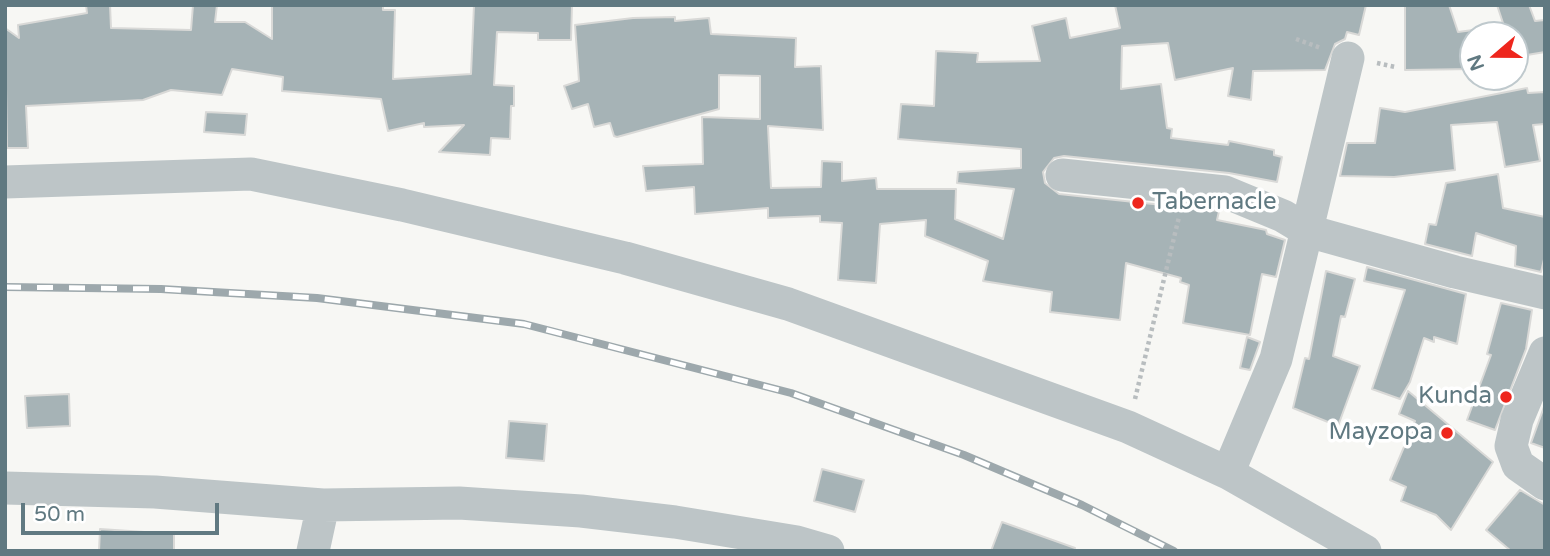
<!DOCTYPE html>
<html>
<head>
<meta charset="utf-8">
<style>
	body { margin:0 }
	#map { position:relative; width:1550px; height:556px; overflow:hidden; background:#f7f7f4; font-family:"Varela Round",sans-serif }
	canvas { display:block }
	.frame { position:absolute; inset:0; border:7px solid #607981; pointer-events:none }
	.north { position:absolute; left:1459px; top:21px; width:70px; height:70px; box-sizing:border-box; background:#fff; border:2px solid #bfc9cd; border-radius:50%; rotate:250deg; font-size:19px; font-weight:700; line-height:28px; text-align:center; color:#607981 }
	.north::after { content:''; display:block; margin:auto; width:24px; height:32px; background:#ee261d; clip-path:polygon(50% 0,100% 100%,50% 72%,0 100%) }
	.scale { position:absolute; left:21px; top:503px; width:198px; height:32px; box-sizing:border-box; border:4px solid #607981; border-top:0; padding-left:9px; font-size:21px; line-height:24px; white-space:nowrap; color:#607981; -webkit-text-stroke:5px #fff; paint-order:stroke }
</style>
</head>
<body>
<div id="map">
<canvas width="1550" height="556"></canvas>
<div class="frame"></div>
<div class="north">N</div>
<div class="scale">50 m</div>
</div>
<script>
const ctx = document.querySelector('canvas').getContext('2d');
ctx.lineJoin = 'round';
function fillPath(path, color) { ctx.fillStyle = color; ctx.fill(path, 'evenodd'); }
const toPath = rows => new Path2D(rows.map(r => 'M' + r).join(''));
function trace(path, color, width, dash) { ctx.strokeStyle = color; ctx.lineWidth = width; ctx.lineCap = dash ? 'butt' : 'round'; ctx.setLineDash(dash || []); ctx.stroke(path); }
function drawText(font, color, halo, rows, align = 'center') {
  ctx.font = font + ' "Varela Round",sans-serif'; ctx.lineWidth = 7; ctx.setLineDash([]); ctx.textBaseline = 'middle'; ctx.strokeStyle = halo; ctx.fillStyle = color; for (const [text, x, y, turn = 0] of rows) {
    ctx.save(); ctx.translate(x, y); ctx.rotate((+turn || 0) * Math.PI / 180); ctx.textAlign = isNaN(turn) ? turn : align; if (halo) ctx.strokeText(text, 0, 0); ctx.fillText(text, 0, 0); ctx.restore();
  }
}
const building = toPath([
	[86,5,110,5,111,28,191,30,193,5,217,5,215,22,245,22,272,39,272,5,383,5,383,10,395,10,393,79,471,74,474,5,572,5,571,40,538,40,538,33,497,32,494,85,514,86,514,106,511,106,510,139,491,138,490,155,439,152,464,125,424,127,424,123,388,131,381,99,282,91,283,77,232,69,222,95,171,90,143,100,26,106,28,148,7,148,5,28,19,38,18,25,87,13,86,5],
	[1115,5,1366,5,1359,35,1347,32,1345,39,1335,44,1325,70,1253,71,1251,100,1228,96,1233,68,1175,80,1168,43,1122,46,1121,89,1161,84,1167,128,1172,129,1171,138,1228,145,1229,141,1274,150,1274,155,1282,157,1277,182,1229,173,1064,156,1054,158,1043,172,1045,183,1059,194,1219,211,1217,220,1266,230,1267,234,1285,240,1276,277,1262,274,1250,335,1183,323,1189,285,1180,282,1181,278,1126,263,1120,320,1050,312,1052,292,983,281,988,261,925,236,926,220,880,224,876,283,838,280,842,223,820,222,820,216,768,218,768,208,695,214,694,187,646,191,643,166,703,164,702,117,760,119,760,76,719,75,719,109,617,137,614,136,610,123,594,127,588,104,572,109,564,86,579,81,575,25,633,18,675,17,675,21,709,18,711,34,796,38,795,67,821,66,823,130,768,126,771,188,821,187,822,161,842,162,842,181,876,178,877,189,956,189,955,219,1003,239,1014,189,957,183,958,172,1021,168,1021,149,898,139,901,104,934,106,936,51,978,53,977,62,1040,61,1032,26,1066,18,1070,38,1120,28,1115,5],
	[1405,5,1449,5,1458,32,1473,30,1473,69,1405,70,1405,5],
	[1497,5,1529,5,1535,21,1545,20,1545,52,1515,57,1515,35,1507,35,1497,5],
	[1527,88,1528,93,1545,92,1545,124,1533,125,1540,161,1505,167,1497,122,1451,125,1455,170,1394,177,1340,176,1347,143,1375,143,1380,108,1405,112,1527,88],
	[206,112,247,114,245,135,204,132,206,112],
	[1498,174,1503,208,1545,217,1545,255,1541,272,1515,266,1516,246,1476,233,1472,256,1425,244,1429,224,1436,225,1446,183,1498,174],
	[1367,267,1466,294,1457,344,1434,337,1434,342,1424,338,1410,382,1400,399,1372,389,1405,290,1364,281,1367,267],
	[1326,271,1355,279,1345,317,1341,316,1333,356,1360,366,1338,426,1293,408,1305,358,1309,359,1326,271],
	[1501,303,1532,310,1526,349,1495,430,1467,420,1491,355,1487,354,1501,303],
	[1247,337,1260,342,1250,370,1240,368,1247,337],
	[1408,391,1493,462,1451,530,1436,515,1401,501,1406,487,1390,480,1415,421,1399,414,1408,391],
	[69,394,70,426,27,428,25,396,69,394],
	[1545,404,1545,448,1531,443,1545,404],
	[509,421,547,424,544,461,506,458,509,421],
	[822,469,864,480,855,512,814,501,822,469],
	[1520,490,1545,505,1545,551,1511,551,1486,530,1520,490],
	[1002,522,1075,548,1074,551,991,551,1002,522],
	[100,529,174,534,174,551,99,551,100,529]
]);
const path = toPath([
	[1296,39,1321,48],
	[1377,63,1395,67],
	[1135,399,1179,217]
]);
const minor = toPath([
	[1062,175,1225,192,1283,216,1308,231,1455,272,1545,293],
	[5,182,251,174,402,205,625,258,788,304,1128,427,1228,473,1365,551],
	[1545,353,1517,420,1511,446,1518,465,1545,484],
	[1228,473,1276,359,1348,58],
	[5,488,155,492,323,505,459,503,581,511,675,522,797,542,828,551],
	[313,551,323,505]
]);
const rail = toPath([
	[5,287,161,289,317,298,524,324,791,393,964,455,1082,505,1174,551]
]);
const markers = [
	[1138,203,7,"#ee261d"],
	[1506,397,7,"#ee261d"],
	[1447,433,7,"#ee261d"]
];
const poiNames = [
	["Tabernacle",1152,203,"left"],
	["Kunda",1492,397],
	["Mayzopa",1433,433]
];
fillPath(building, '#a6b3b6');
trace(building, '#d9d9d7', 2);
trace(path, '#b8bdbf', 4.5, [3.5, 3.5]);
trace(minor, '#bdc5c7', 33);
trace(rail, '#9da8ac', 8);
trace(rail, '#fff', 5, [16]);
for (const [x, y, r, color] of markers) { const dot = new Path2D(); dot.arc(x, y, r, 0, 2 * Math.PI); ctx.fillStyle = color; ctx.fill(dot); trace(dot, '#fff', 2.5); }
drawText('24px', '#607981', '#fff', poiNames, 'right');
</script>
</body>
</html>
